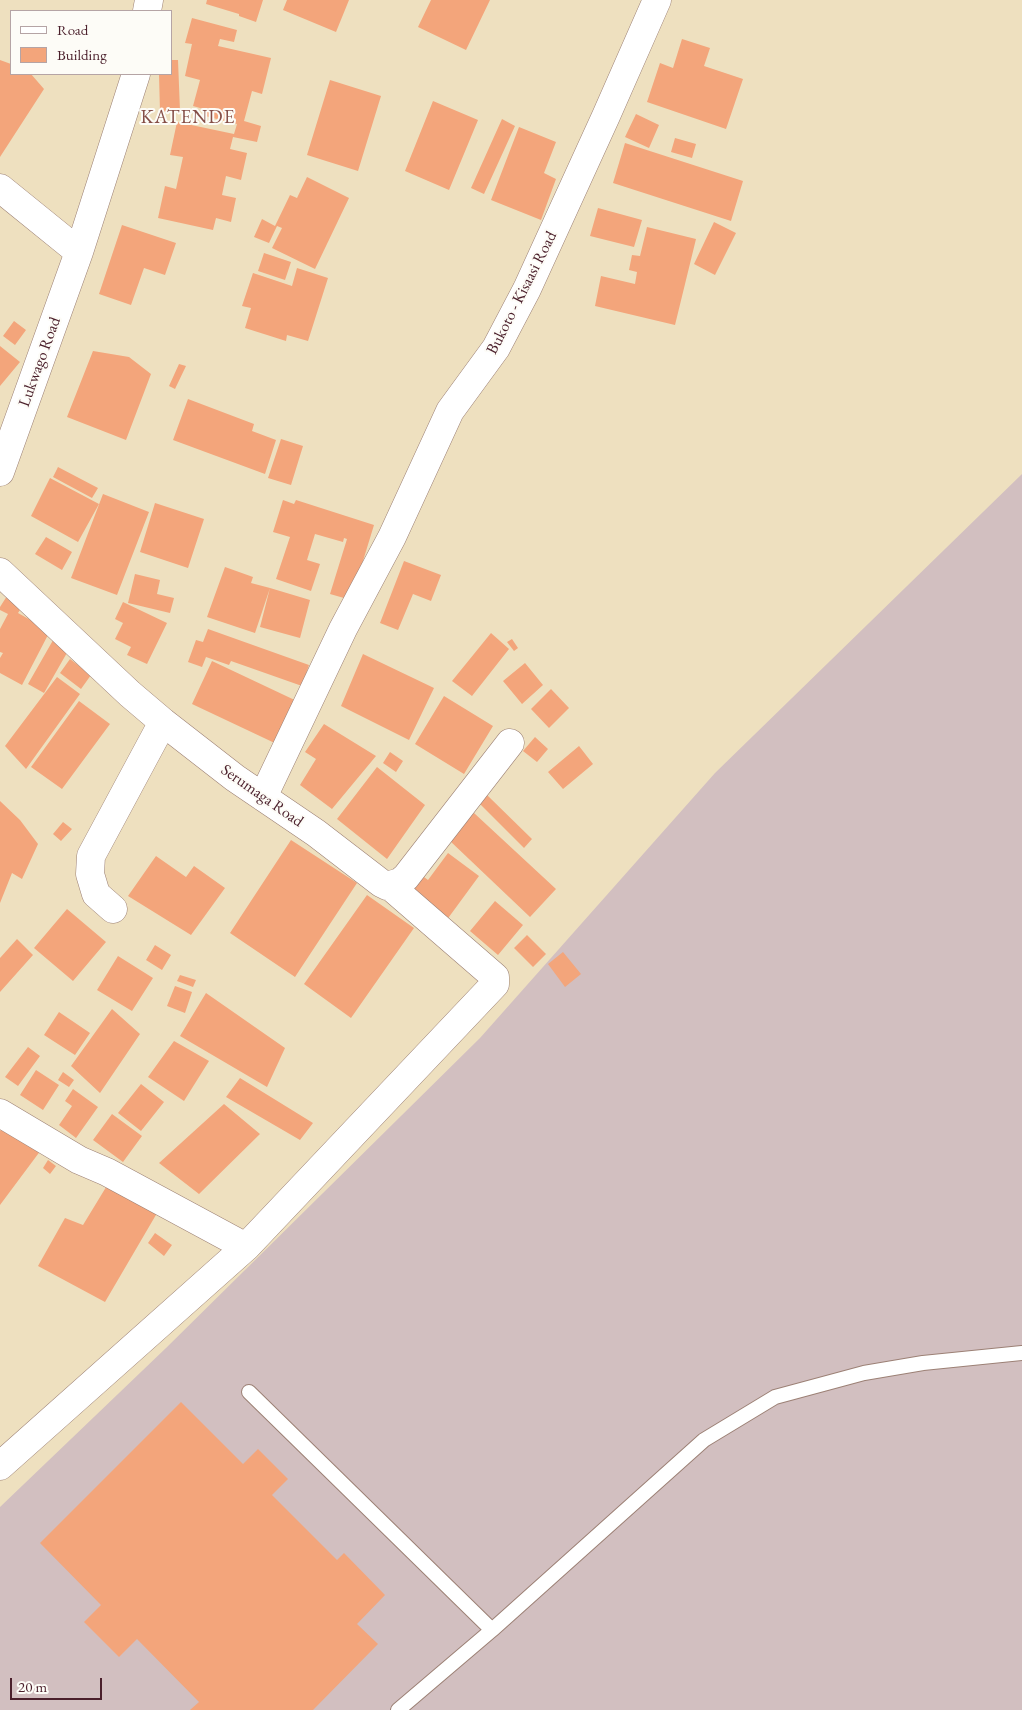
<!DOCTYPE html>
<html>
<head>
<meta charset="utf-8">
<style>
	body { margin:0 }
	#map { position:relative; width:1022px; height:1710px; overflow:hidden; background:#eee0bf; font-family:"EB Garamond",serif }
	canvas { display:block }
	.legend { position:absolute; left:10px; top:10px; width:162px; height:65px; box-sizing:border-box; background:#fdfcf7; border:1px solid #b5a4a5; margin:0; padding:6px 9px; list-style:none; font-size:15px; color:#4a1f2b }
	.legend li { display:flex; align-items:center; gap:10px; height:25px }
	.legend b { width:25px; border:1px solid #b5a4a5 }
	.scale { position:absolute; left:10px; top:1678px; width:92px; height:22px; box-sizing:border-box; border:2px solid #4a1f2b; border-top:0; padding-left:6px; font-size:15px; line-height:18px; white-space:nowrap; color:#4a1f2b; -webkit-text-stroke:4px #fdfcf7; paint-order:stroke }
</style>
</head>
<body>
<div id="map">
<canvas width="1022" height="1710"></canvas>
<ul class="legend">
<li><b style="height:6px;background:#fff"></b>Road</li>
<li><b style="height:14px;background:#f3a57b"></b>Building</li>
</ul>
<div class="scale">20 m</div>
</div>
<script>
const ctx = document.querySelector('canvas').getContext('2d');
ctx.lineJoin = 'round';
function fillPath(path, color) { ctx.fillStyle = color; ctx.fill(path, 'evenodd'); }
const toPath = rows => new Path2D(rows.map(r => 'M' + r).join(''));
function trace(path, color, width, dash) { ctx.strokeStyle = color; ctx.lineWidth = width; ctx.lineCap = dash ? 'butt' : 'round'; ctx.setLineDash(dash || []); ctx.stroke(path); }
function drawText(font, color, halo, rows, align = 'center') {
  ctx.font = font + ' "EB Garamond",serif'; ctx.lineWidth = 4; ctx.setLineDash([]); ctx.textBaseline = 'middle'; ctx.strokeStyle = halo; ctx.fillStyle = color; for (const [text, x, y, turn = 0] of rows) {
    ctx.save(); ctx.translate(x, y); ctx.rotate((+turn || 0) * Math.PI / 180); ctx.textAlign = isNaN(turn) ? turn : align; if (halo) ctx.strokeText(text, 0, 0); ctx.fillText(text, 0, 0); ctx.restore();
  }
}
const industrial = toPath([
	[1022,474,1022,1710,0,1710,0,1507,166,1348,480,1038,715,773]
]);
const building = toPath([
	[207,0,263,0,256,22,239,16,239,14,206,4],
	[287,0,349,0,336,32,283,10],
	[431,0,490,0,466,50,418,27],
	[192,18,237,30,234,42,220,39,218,46,271,58,262,94,252,91,244,121,261,126,257,142,233,137,230,149,247,153,241,180,226,176,222,195,236,198,231,222,216,218,213,230,158,218,165,186,176,189,183,157,170,155,177,122,234,134,237,124,205,116,207,110,193,106,200,80,185,76,192,44,185,43],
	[682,39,710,48,704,66,743,79,726,129,647,102,660,63,673,68],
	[0,60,11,64,11,74,31,74,44,89,0,157],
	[171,60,178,60,180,111,160,112,159,74,171,74],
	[330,80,381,96,358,171,307,155],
	[433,101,478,120,449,190,405,171],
	[636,114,659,125,649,148,625,137],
	[502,119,515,126,484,194,471,188],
	[519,127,556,142,544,173,556,179,541,220,491,200],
	[675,138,696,144,692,158,671,152],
	[625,143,743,181,731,221,613,183],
	[307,177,349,198,315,269,272,248,282,228,277,226,269,243,254,237,262,219,275,226,290,195,297,198],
	[598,208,642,220,634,247,590,236],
	[714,222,736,233,715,275,694,264],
	[122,225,176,243,165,275,144,268,131,305,99,294],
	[647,227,696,239,675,325,595,306,601,276,635,284,637,272,629,270,632,255,640,256],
	[264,253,291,262,285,280,258,271],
	[297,268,328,278,308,341,287,335,286,341,245,328,251,308,242,306,253,273,292,286],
	[14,321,26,330,15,345,3,336],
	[0,346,20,362,0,386],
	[93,351,129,357,151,374,126,440,67,417],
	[179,364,186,366,175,389,169,386],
	[188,399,254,424,252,431,276,440,265,474,173,440],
	[281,439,303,446,291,485,268,478],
	[58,467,98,488,92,498,53,477],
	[50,478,99,504,78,542,31,516],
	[103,494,149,512,117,595,71,578],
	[283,500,294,504,296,500,374,525,351,600,330,594,347,539,344,538,343,542,315,534,307,560,320,564,311,591,276,579,290,537,273,532],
	[155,503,204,519,188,568,140,552],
	[46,537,72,552,62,570,35,554],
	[404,561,441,575,431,601,413,594,398,630,380,623],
	[225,567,253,577,251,583,270,588,255,633,207,617],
	[135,574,160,580,157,594,174,598,170,613,128,603],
	[270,588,310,600,300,638,260,627],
	[7,596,23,605,18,613,50,631,22,685,0,673,0,658,3,653,0,652,0,629,8,614,0,610,0,607],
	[123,602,167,623,147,664,127,655,131,647,115,639,123,623,115,619],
	[208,629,309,665,302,686,231,661,229,665,206,657,202,667,188,662,196,640,203,642],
	[491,633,509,649,472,696,452,681],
	[56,635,72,644,44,693,28,684],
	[512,639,518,648,514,651,507,642],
	[363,654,434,688,409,740,341,706],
	[70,659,91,675,81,689,60,673],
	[212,661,301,703,281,746,192,704],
	[525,663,543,685,522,704,503,681],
	[57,677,80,694,26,769,5,746],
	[551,689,569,708,549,728,531,709],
	[444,696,493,726,464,774,415,744],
	[79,701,110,724,62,789,31,767],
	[324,724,376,756,332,809,300,785,316,759,305,752],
	[535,737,548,749,537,762,523,751],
	[579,746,593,764,563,789,548,772],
	[390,752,403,761,396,772,383,763],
	[377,767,425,805,387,859,337,819],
	[487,795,532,839,524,848,479,803],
	[0,801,20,820,38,844,22,879,12,873,0,903],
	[474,813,556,889,530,917,449,840],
	[63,822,72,829,61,841,53,834],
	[291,840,357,883,295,977,230,933],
	[448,853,479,876,446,921,407,893,420,874,428,880],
	[156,856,186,877,194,866,225,888,191,935,128,896],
	[367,895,414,928,351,1018,304,984],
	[495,901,523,925,498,955,470,931],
	[67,909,106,942,73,981,34,948],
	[527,935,546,954,533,967,514,948],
	[17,939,33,955,0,992,0,958],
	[155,945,171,955,162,970,146,960],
	[563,952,581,974,565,987,548,964],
	[118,956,153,978,132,1011,97,990],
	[180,975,196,980,193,987,177,981],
	[175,986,192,992,185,1013,167,1006],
	[206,993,285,1048,267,1087,180,1036],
	[112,1009,140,1034,100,1093,71,1066],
	[59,1012,90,1033,75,1055,44,1035],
	[174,1041,209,1061,184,1101,148,1077],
	[28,1047,40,1056,18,1086,5,1077],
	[36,1070,59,1085,43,1110,20,1095],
	[63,1072,74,1080,69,1087,58,1080],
	[240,1078,313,1123,300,1140,226,1097],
	[141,1084,164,1102,141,1131,118,1113],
	[73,1089,98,1107,76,1138,59,1125,72,1106,65,1101],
	[224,1104,260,1134,199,1194,159,1163],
	[112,1114,142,1136,123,1162,93,1140],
	[6,1123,41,1150,0,1205,0,1131],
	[48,1160,56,1166,50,1174,43,1168],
	[111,1179,160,1208,105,1302,38,1266,65,1218,83,1225],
	[155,1233,172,1245,164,1256,148,1243],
	[181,1402,243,1464,258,1449,288,1479,272,1495,337,1560,344,1553,385,1595,357,1624,378,1644,313,1710,190,1710,199,1702,137,1639,119,1657,84,1622,101,1605,40,1543]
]);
const service = toPath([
	[249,1392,492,1630],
	[398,1710,492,1630,704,1440,775,1397,864,1373,923,1363,1022,1353]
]);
const minor = toPath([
	[147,11,149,0],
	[0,188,79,252],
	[0,472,79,252,136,74],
	[0,572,130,694,163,722,235,778,316,833,381,883,387,886,400,882,406,877,510,743],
	[263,797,343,629,392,537,450,411,496,348,527,289,606,116,657,0],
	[113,909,96,894,90,874,91,856,163,722],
	[0,1113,79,1160,107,1172,246,1247,495,984,495,977,390,886],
	[0,1466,246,1247]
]);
const streetNames = [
	["Bukoto - Kisaasi Road",522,293,-63],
	["Lukwago Road",40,362,-70],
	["Serumaga Road",262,796,35]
];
const quarterNames = [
	["KATENDE",188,118]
];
fillPath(industrial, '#d2bfc0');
fillPath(building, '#f3a57b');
trace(service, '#9c8075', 16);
trace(minor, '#9c8075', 29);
trace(service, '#fff', 14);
trace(minor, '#fff', 28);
drawText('16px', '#4a1f2b', '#fdfcf7', streetNames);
ctx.letterSpacing = '1px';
drawText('19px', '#854e47', '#fdfcf7', quarterNames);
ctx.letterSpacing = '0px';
</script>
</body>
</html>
